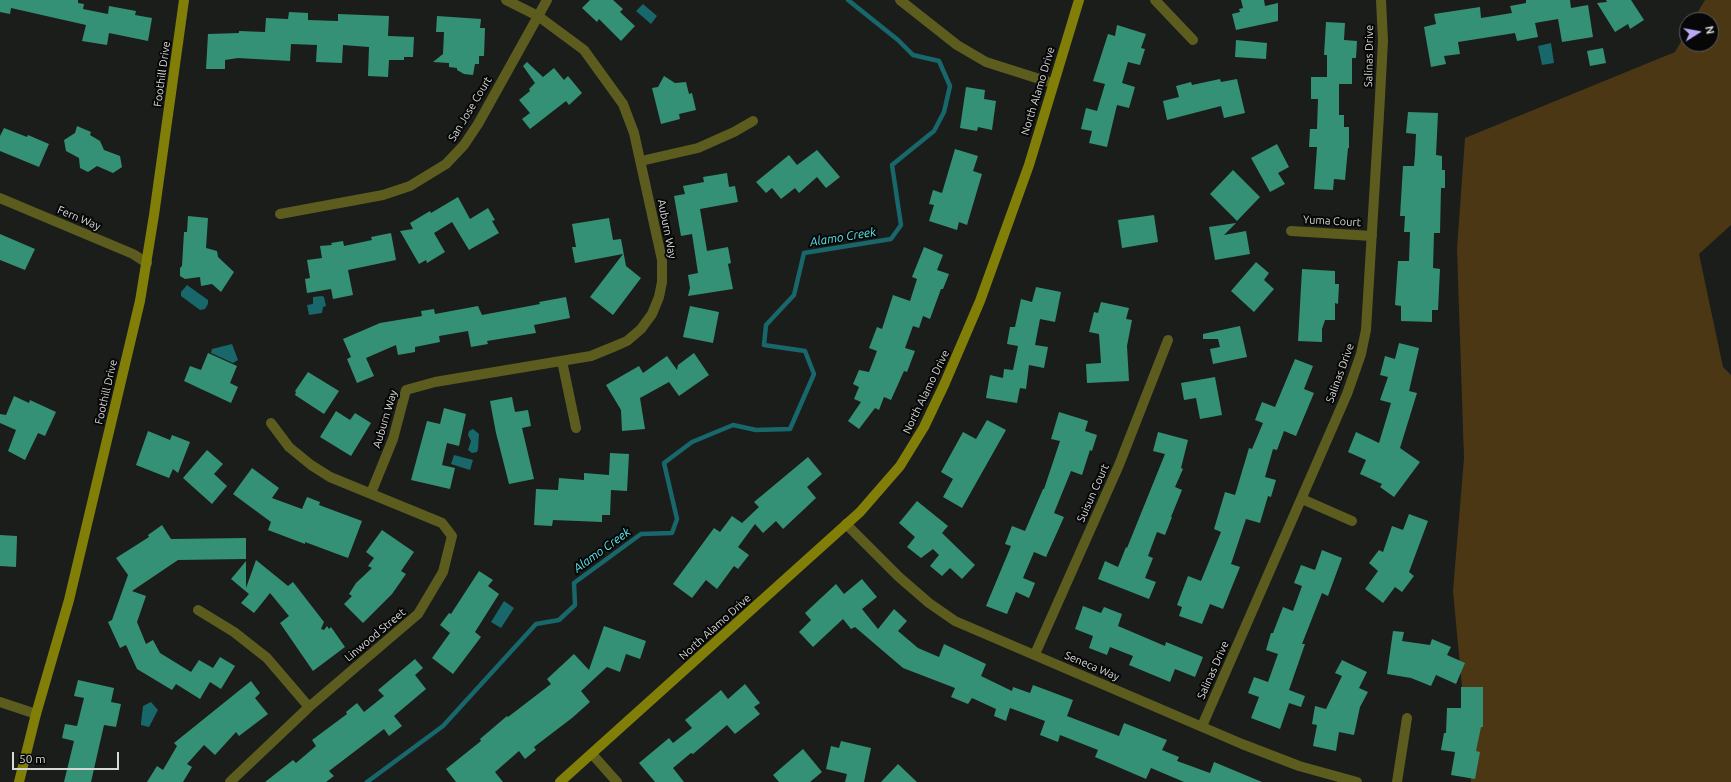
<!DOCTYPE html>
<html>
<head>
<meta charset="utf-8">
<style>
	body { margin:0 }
	#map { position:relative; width:1731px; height:782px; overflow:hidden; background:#1b1d1a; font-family:Ubuntu,sans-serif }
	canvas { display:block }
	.north { position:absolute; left:1679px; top:12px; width:40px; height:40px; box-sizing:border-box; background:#060706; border:1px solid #5a5b5a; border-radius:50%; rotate:79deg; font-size:11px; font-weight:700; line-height:16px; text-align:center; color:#d8dad8 }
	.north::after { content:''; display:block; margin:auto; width:14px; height:18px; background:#baaaf7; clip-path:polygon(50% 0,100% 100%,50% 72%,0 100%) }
	.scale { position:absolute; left:12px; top:752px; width:107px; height:18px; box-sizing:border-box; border:2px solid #d8dad8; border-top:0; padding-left:5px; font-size:12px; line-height:14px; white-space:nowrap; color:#d8dad8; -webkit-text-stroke:3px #060706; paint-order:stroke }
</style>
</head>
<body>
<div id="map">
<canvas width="1731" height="782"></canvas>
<div class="north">N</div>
<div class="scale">50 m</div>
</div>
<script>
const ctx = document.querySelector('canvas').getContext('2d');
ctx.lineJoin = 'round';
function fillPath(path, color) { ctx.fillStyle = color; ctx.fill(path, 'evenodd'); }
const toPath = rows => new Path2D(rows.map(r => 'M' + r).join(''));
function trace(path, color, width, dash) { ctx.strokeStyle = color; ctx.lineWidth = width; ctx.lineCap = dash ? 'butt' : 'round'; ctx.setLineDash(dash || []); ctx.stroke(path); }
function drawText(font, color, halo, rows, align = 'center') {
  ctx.font = font + ' Ubuntu,sans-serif'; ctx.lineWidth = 4; ctx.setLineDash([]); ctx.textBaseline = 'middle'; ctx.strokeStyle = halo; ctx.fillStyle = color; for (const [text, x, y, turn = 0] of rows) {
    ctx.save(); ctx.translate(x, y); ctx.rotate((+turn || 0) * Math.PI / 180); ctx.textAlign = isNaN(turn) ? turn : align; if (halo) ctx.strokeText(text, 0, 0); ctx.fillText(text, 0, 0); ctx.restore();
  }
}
const green = toPath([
	[1705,0,1731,0,1731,225,1699,254,1723,367,1731,375,1731,782,1471,782,1453,591,1464,458,1457,249,1465,138,1675,52,1687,31,1687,44,1711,44,1711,20,1693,20]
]);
const water = toPath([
	[643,4,657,16,651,24,636,11],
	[1551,43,1554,63,1542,65,1538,46],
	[187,285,208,300,208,304,205,309,200,310,181,296,181,292],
	[322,296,324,297,326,306,323,307,322,313,309,315,307,305,313,304,313,297],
	[232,344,238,360,233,363,211,353,212,349],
	[473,429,479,434,478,449,477,452,472,453,468,450,471,441,468,435,469,431],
	[454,455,473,460,470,470,451,464],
	[504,601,514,608,501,628,491,622],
	[151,702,158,710,149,727,141,725,141,723,143,706]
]);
const stream = toPath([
	[367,782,443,726,536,624,559,620,575,605,574,583,641,534,672,533,677,519,664,463,692,442,733,425,756,430,790,429,814,374,805,351,764,345,766,325,794,295,804,253,891,239,901,225,892,165,934,131,944,112,950,86,939,61,913,55,898,40,848,0]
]);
const building = toPath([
	[0,0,78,0,78,3,84,4,83,9,108,14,109,6,136,11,135,15,152,18,148,41,109,33,107,45,82,41,86,25,11,8,10,14,0,12],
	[590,0,613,0,623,9,620,12,635,26,621,41,599,19,597,22,582,8],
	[1241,0,1264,0,1265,6,1278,3,1278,21,1236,30,1232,14,1240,12,1239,9,1243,8],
	[1526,0,1570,0,1571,8,1588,5,1593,37,1562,42,1558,19,1535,23,1538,37,1517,41,1515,33,1458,42,1460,54,1444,56,1446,64,1431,67,1424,27,1436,24,1434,14,1480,7,1481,18,1512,13,1510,6,1526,3],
	[1606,0,1631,0,1644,20,1630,29,1628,24,1615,32,1597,3,1607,2],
	[289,12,308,13,308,20,338,21,338,14,389,16,388,36,414,37,413,57,404,57,404,60,389,60,388,77,368,76,369,47,343,45,342,63,316,62,317,45,291,44,290,61,238,58,225,60,225,69,206,69,208,34,239,33,239,31,265,32,266,18,288,19],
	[437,16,481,19,480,28,485,28,484,56,479,56,479,64,475,64,473,75,464,74,457,70,457,68,449,67,449,63,433,62,443,54,444,32,436,32],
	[1326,22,1345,23,1344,40,1357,41,1356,58,1352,58,1352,84,1339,84,1339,115,1344,115,1344,127,1349,127,1349,148,1348,148,1345,180,1334,179,1333,190,1314,189,1317,147,1309,147,1310,129,1317,129,1318,99,1311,99,1311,77,1327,77,1327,55,1324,55],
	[1117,25,1146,34,1141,48,1145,49,1140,65,1128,62,1122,83,1135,87,1129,108,1117,105,1107,147,1089,143,1092,131,1081,129,1086,108,1097,111,1105,84,1093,81,1108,34,1115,36],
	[1236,40,1267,43,1266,59,1235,57],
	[1603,48,1606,63,1590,66,1587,51],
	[527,62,543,77,554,68,564,80,568,76,582,93,569,105,566,101,530,129,522,119,530,113,519,100,530,91,529,89,535,83,523,66],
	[664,76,675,83,686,82,689,94,692,93,696,110,679,114,680,119,661,124,652,88,658,87],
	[1220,79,1221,82,1237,79,1245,113,1224,118,1221,106,1167,120,1163,101,1179,97,1176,86,1191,82,1192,85],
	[966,87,985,90,984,99,996,101,992,130,978,127,977,131,960,128],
	[1408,112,1438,113,1436,155,1442,156,1442,170,1445,170,1445,188,1441,188,1440,233,1434,233,1433,268,1440,269,1438,310,1432,310,1432,322,1401,321,1401,306,1395,305,1398,261,1409,261,1410,232,1404,232,1405,216,1400,216,1403,166,1414,166,1415,155,1416,134,1406,133],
	[77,126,91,132,90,135,100,141,104,150,120,156,122,167,113,173,97,166,88,172,80,168,79,158,66,151,64,140,75,133],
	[4,128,27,137,28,135,49,144,39,167,0,151,0,136],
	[1277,144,1289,167,1278,173,1285,184,1270,192,1251,158],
	[955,149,978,156,973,171,982,174,967,225,959,222,957,230,929,221,934,205,929,204,933,190,942,193],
	[817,150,840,177,826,188,817,177,799,193,795,188,781,199,772,188,766,193,756,182,789,155,797,165],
	[1233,170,1260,197,1237,221,1210,194],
	[727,173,729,187,735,186,738,202,700,209,707,251,728,247,731,263,728,264,733,289,688,296,690,288,688,275,698,273,692,234,681,236,674,196,685,194,683,186,704,182,703,177],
	[458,197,470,219,488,208,495,220,492,221,499,233,469,250,452,222,434,233,445,252,427,263,426,260,419,264,400,231,413,229,410,223,430,211,431,213],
	[1154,215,1158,242,1122,248,1118,220],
	[188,216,208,218,206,248,217,251,218,257,234,272,221,292,212,284,201,286,200,277,185,279,180,276,180,268,182,266,184,232,187,232],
	[609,218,613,240,621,239,626,266,641,278,613,315,590,297,623,254,575,263,572,247,576,247,572,224],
	[1236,223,1224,235,1246,231,1250,254,1215,260,1209,227],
	[391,233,396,260,348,270,353,295,333,299,331,289,307,293,305,279,310,278,307,260,322,258,320,246,332,245,331,243,343,241,344,246,372,240,371,237],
	[0,234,35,249,25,270,0,260],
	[924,247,943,255,937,270,949,274,943,289,941,289,930,319,923,316,919,328,913,326,905,348,915,351,907,372,904,371,891,400,884,397,879,410,875,408,859,429,848,421,861,402,854,399,859,387,853,384,859,370,869,372,877,351,869,348,877,327,882,329,893,295,910,301,917,279,912,277],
	[1256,262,1269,273,1264,280,1274,289,1254,312,1231,291],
	[1302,269,1335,271,1335,284,1339,284,1338,304,1335,303,1335,320,1325,320,1322,329,1322,342,1298,341],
	[1036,287,1061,292,1055,322,1040,319,1035,345,1048,347,1044,368,1029,365,1026,389,1020,388,1017,403,986,398,990,375,1003,378,1004,369,1013,370,1018,346,1007,344,1010,327,1015,327,1021,299,1032,302],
	[566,297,570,318,534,325,536,333,487,341,488,344,471,347,468,331,439,336,440,342,415,347,415,352,398,355,396,345,366,358,374,376,357,383,347,359,351,357,343,339,380,323,422,316,421,311,434,309,435,314,478,306,482,315,540,304,539,302],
	[1101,302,1129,308,1126,319,1132,320,1127,346,1129,381,1087,383,1086,364,1101,363,1099,334,1089,332,1094,312,1098,313],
	[690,306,719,312,713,343,683,337],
	[1240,326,1247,357,1213,364,1210,349,1220,347,1218,339,1203,339,1203,334],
	[1399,343,1419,348,1409,391,1417,393,1400,448,1420,462,1394,497,1380,487,1382,484,1360,474,1366,460,1348,452,1356,432,1379,443,1391,403,1380,400,1388,377,1380,375,1385,356,1395,359],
	[208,353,237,366,230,383,238,387,231,403,184,381,190,366,201,370],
	[694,353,709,375,679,396,669,382,640,398,645,429,622,431,621,410,606,385,639,366,643,373,667,356,677,370,678,365],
	[1295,359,1313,366,1304,389,1314,393,1296,436,1284,431,1277,450,1273,449,1265,477,1276,480,1271,497,1268,496,1260,523,1246,519,1231,564,1240,567,1223,609,1210,604,1202,624,1179,616,1182,607,1177,605,1188,576,1201,581,1221,532,1214,529,1225,492,1235,495,1249,448,1252,449,1263,423,1255,420,1262,402,1275,407],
	[308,372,339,391,324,414,295,395,296,392,295,391],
	[1215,377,1222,415,1200,419,1196,398,1184,400,1181,383],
	[14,396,29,403,30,400,56,412,45,436,38,433,25,460,8,451,16,430,0,423,0,414,6,415],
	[512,397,515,412,528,410,531,426,522,428,534,479,509,484,496,433,490,401],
	[444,408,466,414,459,446,447,443,442,465,455,468,450,489,411,480,427,421,440,424],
	[336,411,350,420,355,413,371,423,351,456,320,437],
	[1059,412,1088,421,1085,431,1097,435,1092,451,1090,450,1082,475,1071,471,1054,513,1064,517,1046,557,1034,552,1023,578,1035,583,1029,598,1016,592,1007,614,986,606,1011,546,1005,544,1012,526,1025,531,1043,489,1044,489,1060,441,1051,439],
	[987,420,1006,430,962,508,943,497,953,479,941,472,963,432,976,439],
	[148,431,170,440,172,435,190,442,178,473,173,469,169,478,136,465],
	[1158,432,1188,440,1181,468,1183,469,1175,487,1182,490,1171,517,1172,517,1165,535,1157,532,1148,556,1153,558,1145,578,1156,582,1149,599,1098,579,1105,561,1118,567,1126,547,1127,548,1165,454,1153,451],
	[207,450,223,464,214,474,227,486,212,504,183,478],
	[610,453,629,454,627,491,611,490,610,515,602,515,602,522,553,520,552,526,534,525,536,489,558,490,559,478,584,480,584,473,609,475],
	[808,457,822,474,807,487,816,498,783,529,776,521,763,533,755,524,738,547,749,555,738,569,734,566,717,589,706,580,692,598,673,584,714,528,720,532,732,516,742,523,759,507,754,502],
	[252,468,279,488,272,498,302,509,307,497,320,502,319,505,362,521,348,558,305,542,305,544,268,530,271,522,233,494],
	[917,501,948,526,942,533,975,565,962,579,950,568,942,576,930,566,939,555,933,549,921,558,907,547,915,537,899,523],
	[1409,514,1428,521,1409,572,1414,576,1402,592,1395,587,1383,603,1365,589,1378,571,1369,563,1379,550,1383,552,1392,526,1403,530],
	[162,525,171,539,246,538,246,559,178,560,132,591,146,596,137,622,146,644,153,640,160,653,191,672,199,660,213,668,220,657,235,666,221,689,210,682,200,699,176,684,172,690,137,669,126,645,120,648,108,622,112,620,128,575,116,558,149,537,148,535],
	[382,530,414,552,401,571,406,574,392,594,363,623,344,604,352,596,349,594,356,583,372,568,368,566,374,558,366,552],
	[0,535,17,536,16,567,0,566],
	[1322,550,1342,558,1328,596,1322,593,1302,644,1305,644,1289,690,1305,696,1301,707,1289,703,1280,729,1251,718,1259,697,1248,693,1254,677,1268,682,1278,654,1266,650,1271,633,1273,633,1283,607,1293,611,1302,586,1294,583,1301,565,1315,570],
	[256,560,288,586,293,582,324,622,321,629,324,630,327,626,329,629,331,627,345,647,313,671,280,623,289,616,270,593,254,613,241,603,249,594,231,579,246,561,246,588],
	[479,571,493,580,488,586,499,594,475,632,481,637,453,674,432,658,450,633,440,625,449,613,451,614],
	[862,579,877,597,862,609,878,629,894,609,907,621,898,631,918,648,939,657,944,644,986,664,981,676,1012,691,1013,687,1030,693,1033,685,1073,700,1067,716,1119,736,1124,723,1167,740,1162,750,1179,757,1177,761,1210,773,1214,762,1262,782,1184,782,1151,768,1146,779,1095,757,1098,750,1060,735,1058,742,1040,735,1045,721,1010,708,1006,721,994,716,996,709,972,698,968,704,951,697,955,688,903,668,855,627,851,629,843,619,813,647,799,632,811,620,805,613,836,584,844,594],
	[1083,606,1101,613,1104,607,1122,614,1118,626,1165,646,1166,642,1203,657,1195,677,1175,669,1170,682,1129,665,1133,656,1110,647,1107,655,1089,648,1093,636,1075,629],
	[604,626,646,641,640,659,626,654,620,672,607,667,581,691,590,702,572,718,534,747,536,750,525,759,519,751,495,772,503,782,456,782,446,769,481,741,480,739,507,716,508,717,551,684,547,679,574,654,589,670],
	[1393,631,1404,632,1402,641,1430,645,1432,639,1451,647,1447,655,1465,663,1456,684,1436,675,1431,686,1411,678,1387,674],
	[415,659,423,668,415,675,426,689,394,716,402,726,389,736,384,729,329,771,334,776,326,782,265,782,293,760,296,763,316,746,312,740,347,714,346,712,357,703,364,712,384,696,378,690],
	[1342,660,1367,672,1359,688,1368,692,1360,707,1354,735,1339,732,1336,751,1313,746,1317,725,1312,724,1315,706,1326,709,1342,676,1335,673],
	[78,680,114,688,111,702,121,704,116,727,104,725,91,782,64,782,74,741,62,738,65,724,77,726,84,698,74,696],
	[251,681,260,693,255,698,268,714,239,736,236,732,215,755,204,745,187,764,192,767,183,782,147,782,157,766,163,770,177,746,174,743],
	[745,684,760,703,754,707,760,714,735,734,727,725,693,754,691,753,673,768,684,782,655,782,639,763,669,738,673,743,692,728,685,720,721,690,728,699],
	[1461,687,1483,687,1483,727,1481,727,1476,751,1480,752,1475,779,1451,775,1455,752,1441,750,1444,733,1446,733,1447,708,1461,708],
	[841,741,871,748,864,782,845,782,847,774,826,769,831,746,839,748],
	[803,749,822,772,810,782,779,782,773,775],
	[898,764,917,782,881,782]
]);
const street = toPath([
	[900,0,957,45,986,62,1052,83],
	[1155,0,1193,40],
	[641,161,698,148,734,132,753,121],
	[0,198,133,254,147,263],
	[280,214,383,195,410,186,446,164,464,145,478,124,547,0],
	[1291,231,1372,236],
	[562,361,576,428],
	[371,493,393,439,406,390,435,382,591,356,613,347,627,341,641,329,652,314,659,297,662,282,662,260,634,133,623,104,584,50,538,16,506,0],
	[1302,499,1352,521],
	[846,524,899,577,929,603,955,621,1242,744,1299,766,1357,782],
	[198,610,234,632,267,658,309,707],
	[1035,654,1119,465,1168,340],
	[0,702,36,714],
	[1202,726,1347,394,1361,354,1366,330,1379,115,1383,41,1381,0],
	[592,754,617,782],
	[230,782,309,707,418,614,443,572,452,536,442,523,330,477,311,465,289,447,271,423],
	[1397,782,1407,718]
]);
const secondary = toPath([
	[19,782,36,714,69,600,140,301,154,215,184,0],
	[560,782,860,512,900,466,924,427,944,385,980,301,1029,165,1079,0]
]);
const streetNames = [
	["Salinas Drive",1369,56,-89],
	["Foothill Drive",162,74,-82],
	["North Alamo Drive",1038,91,-73],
	["San Jose Court",470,109,-59],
	["Fern Way",79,218,23],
	["Yuma Court",1332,221,3],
	["Auburn Way",667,229,79],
	["Salinas Drive",1340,373,-70],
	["Foothill Drive",106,392,-77],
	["North Alamo Drive",926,392,-64],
	["Auburn Way",385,419,-73],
	["Suisun Court",1093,493,-66],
	["North Alamo Drive",715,627,-42],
	["Linwood Street",375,635,-40],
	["Seneca Way",1092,666,23],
	["Salinas Drive",1213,670,-66]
];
const waterNames = [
	["Alamo Creek",843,237,-9],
	["Alamo Creek",602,550,-36]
];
fillPath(green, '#4c3714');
fillPath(water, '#17676b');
trace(stream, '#17676b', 4.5);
fillPath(building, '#359175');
trace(street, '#5c5c1f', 10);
trace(secondary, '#827f09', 10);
drawText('11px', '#d8dad8', '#060706', streetNames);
drawText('italic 12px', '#5be9f1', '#060706', waterNames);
</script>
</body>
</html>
